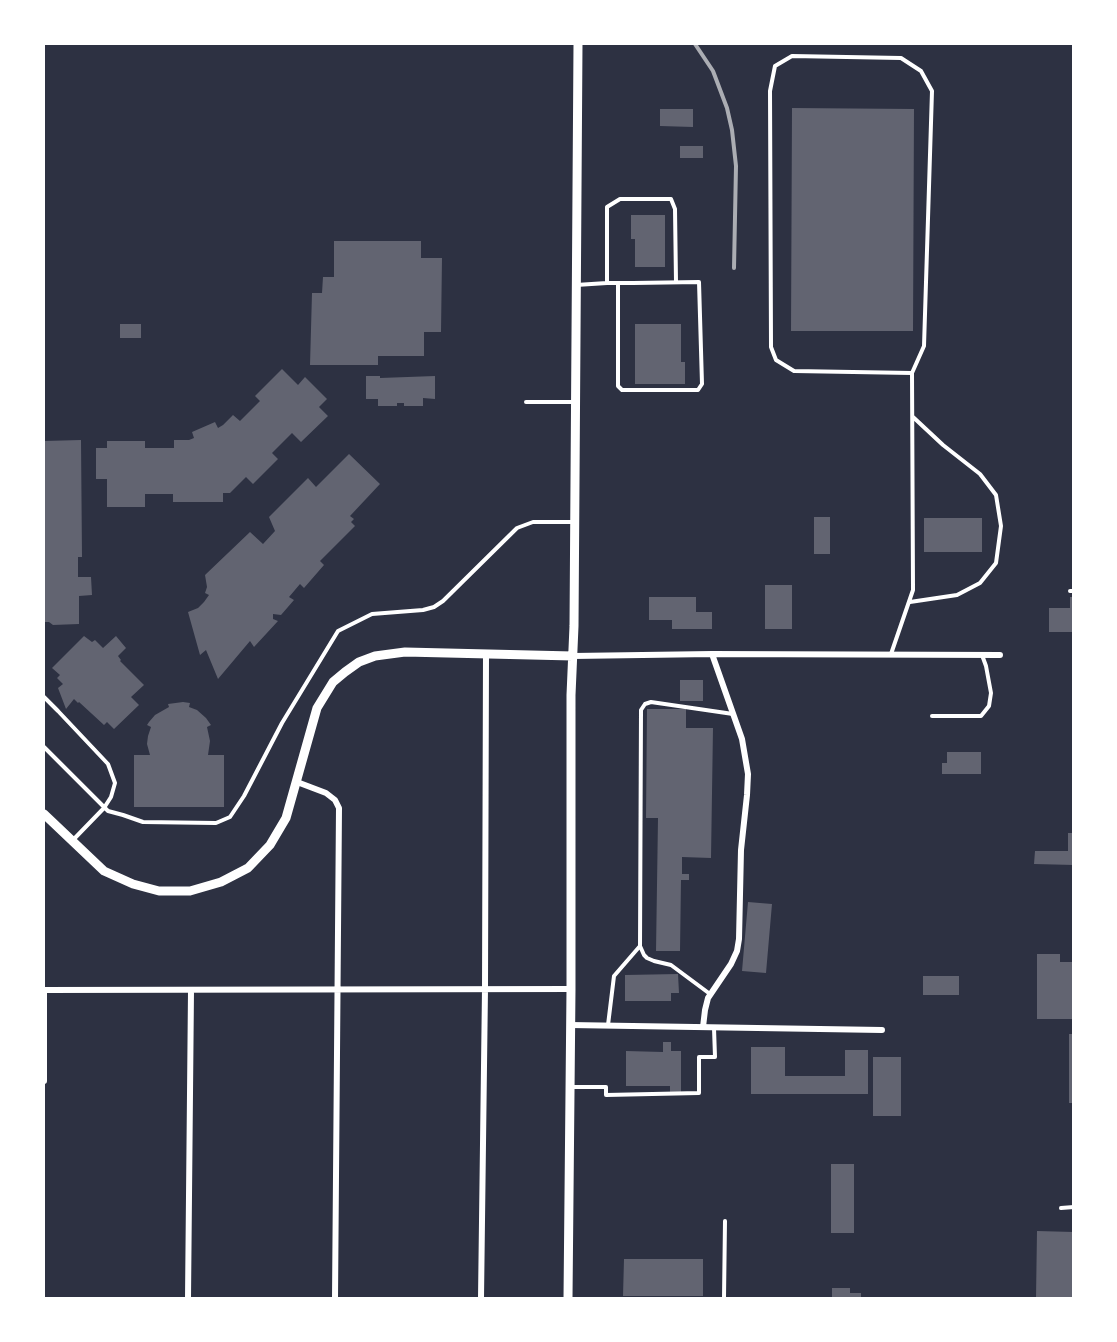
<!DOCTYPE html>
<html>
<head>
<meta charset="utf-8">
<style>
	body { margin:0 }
	#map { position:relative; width:1117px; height:1342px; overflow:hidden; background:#2d3142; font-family:"Archivo Narrow",sans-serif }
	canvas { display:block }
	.frame { position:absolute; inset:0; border:45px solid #fff; pointer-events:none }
</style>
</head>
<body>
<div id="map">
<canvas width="1117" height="1342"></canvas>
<div class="frame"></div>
</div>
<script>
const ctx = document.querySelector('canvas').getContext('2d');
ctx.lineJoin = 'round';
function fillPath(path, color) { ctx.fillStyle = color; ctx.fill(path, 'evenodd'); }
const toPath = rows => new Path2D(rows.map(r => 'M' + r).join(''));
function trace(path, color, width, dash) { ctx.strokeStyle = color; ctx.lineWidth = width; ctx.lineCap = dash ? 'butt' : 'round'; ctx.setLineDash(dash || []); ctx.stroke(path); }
const building = toPath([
	[792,108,914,109,913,331,791,331],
	[660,109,693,109,693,127,660,126],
	[680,146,703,146,703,158,680,158],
	[631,215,665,215,665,267,635,267,635,239,631,239],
	[334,241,421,241,421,258,442,258,441,332,424,332,424,356,378,356,378,365,310,365,312,293,322,293,323,277,334,277],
	[120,324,141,324,141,338,120,338],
	[635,324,681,324,681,362,685,362,685,384,635,384],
	[282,369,298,385,305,377,327,399,319,407,328,416,301,442,292,433,272,453,278,459,253,484,246,477,230,493,223,493,223,502,173,502,173,494,145,494,145,507,107,507,107,479,96,479,96,448,107,448,107,441,145,441,145,448,174,448,174,440,189,440,194,438,192,432,215,422,218,428,223,425,233,415,240,421,260,401,255,396],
	[366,376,380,376,380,378,435,376,435,399,423,398,423,406,404,406,404,403,397,403,397,406,378,406,378,399,366,399],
	[81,440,82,557,78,557,78,577,91,577,92,595,79,596,79,624,53,625,49,622,44,622,44,441],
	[349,454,380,484,350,516,354,519,351,522,355,526,320,561,324,565,304,588,300,584,289,597,294,600,281,615,273,614,273,619,278,621,254,647,250,641,218,679,206,650,200,655,188,612,198,608,204,602,209,595,205,593,207,587,205,575,250,532,263,544,275,531,269,517,308,478,316,487],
	[814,517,830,517,830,554,814,554],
	[924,518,982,518,982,552,924,552],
	[765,585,792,585,792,629,765,629],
	[649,597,696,597,696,612,712,612,712,629,672,629,672,620,649,620],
	[1070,597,1074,597,1074,632,1049,632,1049,608,1070,608],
	[84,636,92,642,95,640,103,648,116,636,126,648,118,656,121,660,120,661,144,685,131,697,139,705,114,729,107,722,104,725,79,702,78,703,74,699,66,709,58,688,63,684,57,678,60,675,52,668],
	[680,680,703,680,703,701,680,701],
	[183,702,190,703,189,707,197,710,206,718,211,725,207,727,210,741,208,755,224,755,224,807,134,807,134,755,150,755,147,744,148,736,151,727,147,725,149,722,155,715,169,707,168,704],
	[647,709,686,709,686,728,713,728,711,858,682,857,682,874,689,874,689,880,681,880,680,951,656,951,658,818,646,818],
	[947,752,981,752,981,774,942,774,942,763,947,763],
	[1068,833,1074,833,1074,865,1034,864,1035,851,1068,851],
	[748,902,772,904,766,973,742,971],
	[1037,954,1060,954,1060,962,1074,962,1074,1019,1037,1019],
	[678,974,679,993,671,993,671,1001,625,1001,625,975],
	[923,976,959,976,959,995,923,995],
	[1069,1034,1074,1034,1074,1103,1069,1103],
	[663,1042,671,1042,671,1051,681,1051,681,1093,670,1093,670,1086,626,1086,626,1051,663,1052],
	[751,1047,785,1047,785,1076,845,1076,845,1050,868,1050,868,1094,751,1094],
	[873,1057,901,1057,901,1116,873,1116],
	[831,1164,854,1164,854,1233,831,1233],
	[1037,1231,1074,1232,1074,1298,1036,1298],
	[624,1259,703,1259,703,1296,623,1296],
	[832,1288,850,1288,850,1293,861,1293,861,1298,832,1298]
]);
const service = toPath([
	[607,283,607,207,620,199,671,199,675,209,676,282],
	[576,285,607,283,633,283,699,282,702,384,698,390,622,390,618,386,618,283],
	[526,402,574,402],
	[1070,591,1074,591],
	[910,602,957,595,980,583,996,563,1001,526,996,495,980,474,943,445,913,417],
	[891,654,913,590,912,373,924,346,932,91,921,71,901,58,792,56,775,66,770,91,771,347,776,360,794,371,912,373],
	[44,697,58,711,108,764,115,783,111,797,104,808,73,840],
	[932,716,981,716,989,706,991,693,986,666,982,655],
	[44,747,108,811,123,815,143,822,216,823,230,817,244,796,282,723,338,631,372,614,423,610,434,607,443,601,517,528,533,522,574,522],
	[710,994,671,965,654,961,647,958,644,955,640,946,641,710,645,704,651,702,733,714],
	[608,1025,614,976,640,946],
	[570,1087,606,1087,606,1095,699,1093,699,1057,715,1057,714,1028],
	[1061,1208,1074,1207],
	[724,1298,725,1221]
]);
const minor = toPath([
	[573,656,712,654,1000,655],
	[297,782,326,793,335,800,339,808,335,1298],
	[44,990,571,989],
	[570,1025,882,1030],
	[703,1027,705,1010,708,998,731,964,737,951,739,939,741,850,747,795,748,774,742,739,712,654],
	[44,1081,44,990],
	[188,1298,191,991],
	[481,1298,485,989,486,654]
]);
const tertiary = toPath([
	[44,814,104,871,133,884,159,891,190,891,221,882,248,868,270,845,286,818,317,708,333,682,345,672,359,662,375,656,405,652,573,656],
	[568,1298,571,989,571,695,574,626,578,44]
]);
const rail = toPath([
	[695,44,713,71,727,108,732,130,736,166,734,268]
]);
fillPath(building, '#626471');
trace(service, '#fff', 4);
trace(minor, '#fff', 6);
trace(tertiary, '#fff', 9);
trace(rail, '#abadb3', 4);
</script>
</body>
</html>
